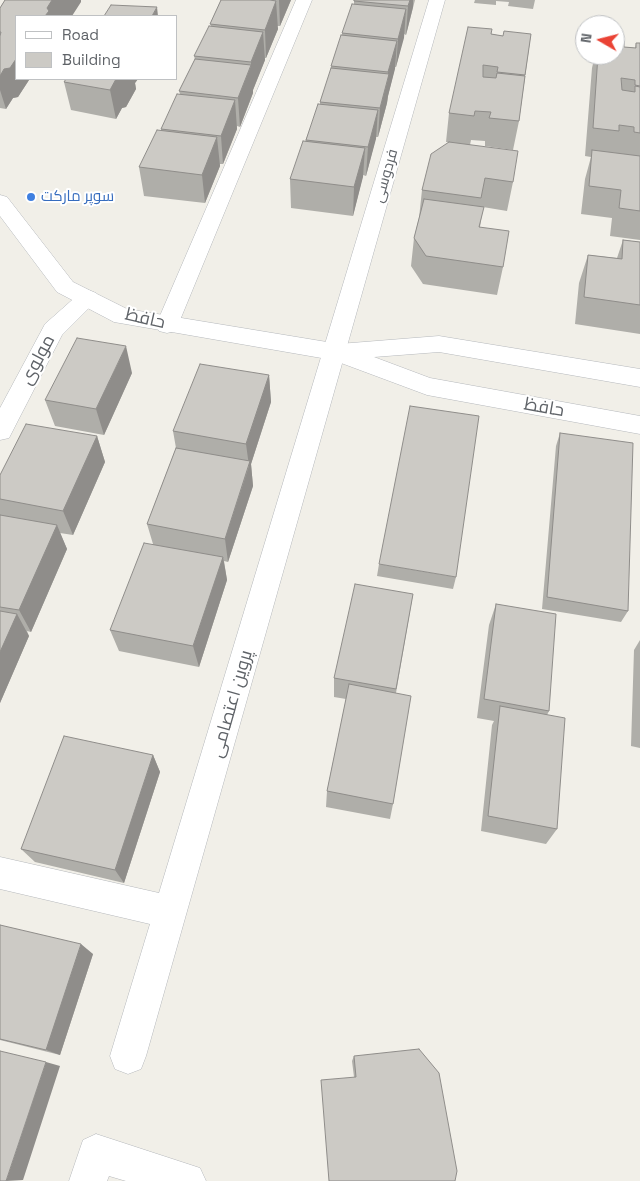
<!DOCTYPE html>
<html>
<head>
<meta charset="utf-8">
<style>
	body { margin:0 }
	#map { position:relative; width:640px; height:1181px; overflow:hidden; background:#f1efe8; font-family:"Space Grotesk",sans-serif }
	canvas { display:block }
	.legend { position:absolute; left:15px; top:15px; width:162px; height:65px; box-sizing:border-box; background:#fff; border:1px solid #bfc1c3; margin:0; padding:6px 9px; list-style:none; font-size:15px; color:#5f6368 }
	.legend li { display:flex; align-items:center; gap:10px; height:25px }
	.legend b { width:25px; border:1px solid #bfc1c3 }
	.north { position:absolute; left:575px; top:15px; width:50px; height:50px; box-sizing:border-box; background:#fff; border:1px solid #bfc1c3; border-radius:50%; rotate:278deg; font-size:14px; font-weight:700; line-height:20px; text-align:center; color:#5f6368 }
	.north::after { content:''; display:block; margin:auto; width:18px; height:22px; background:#ea4335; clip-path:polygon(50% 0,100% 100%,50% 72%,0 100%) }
</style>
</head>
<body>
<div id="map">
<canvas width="640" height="1181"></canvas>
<ul class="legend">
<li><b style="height:6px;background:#fff"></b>Road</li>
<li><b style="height:14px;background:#cccac5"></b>Building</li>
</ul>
<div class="north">N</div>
</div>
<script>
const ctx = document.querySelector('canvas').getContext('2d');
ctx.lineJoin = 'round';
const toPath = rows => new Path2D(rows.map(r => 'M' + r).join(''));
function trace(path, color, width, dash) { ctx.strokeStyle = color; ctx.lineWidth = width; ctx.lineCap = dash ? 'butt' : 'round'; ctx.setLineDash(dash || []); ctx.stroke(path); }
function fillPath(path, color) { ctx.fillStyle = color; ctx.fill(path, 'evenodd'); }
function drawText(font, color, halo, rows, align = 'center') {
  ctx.font = font + ' "Space Grotesk",Cairo,sans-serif'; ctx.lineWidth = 4; ctx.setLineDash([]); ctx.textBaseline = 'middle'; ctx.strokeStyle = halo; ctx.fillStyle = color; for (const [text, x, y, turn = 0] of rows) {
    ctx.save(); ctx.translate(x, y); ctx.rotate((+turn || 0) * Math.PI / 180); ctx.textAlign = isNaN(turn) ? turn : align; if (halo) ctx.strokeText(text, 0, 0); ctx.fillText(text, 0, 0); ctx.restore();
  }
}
const minor = toPath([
	[296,0,312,0,178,325,175,331,167,333,159,331,156,325,296,0],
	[429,0,445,0,146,1056,141,1069,128,1074,115,1069,110,1056,150,924,0,889,0,857,159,893,429,0],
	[88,290,96,293,99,298,62,335,9,438,0,440,0,408,45,324,80,293,88,290],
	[96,1134,200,1168,206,1181,126,1181,109,1176,107,1181,69,1181,83,1140,96,1134]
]);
const tertiary = toPath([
	[0,195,7,197,73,282,127,309,339,344,439,336,640,369,640,387,439,352,374,357,430,378,640,416,640,434,427,395,333,360,114,322,57,292,0,216,0,195]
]);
const wall = toPath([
	[5,0,81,0,81,2,16,16,16,79,29,79,29,80,18,97,13,98,6,109,0,108,0,8],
	[221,0,291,0,280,26,277,26,278,29,266,58,265,58,265,60,253,90,253,93,240,127,237,126,237,129,223,164,220,164,220,166,205,203,144,196,139,167,161,130,161,129,180,94,179,91,195,59,194,56,211,26,210,24],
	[354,0,415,0,406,35,404,34,396,67,395,67,388,96,387,103,378,137,376,137,366,176,363,175,353,216,291,208,290,179,320,104,320,102,331,71,331,66,342,35,342,33,354,4],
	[475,0,535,0,533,9,508,6,509,2,496,1,496,5,474,3],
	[491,34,503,36,531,34,519,121,513,150,485,146,485,141,471,140,470,145,513,182,507,211,483,207,480,227,503,267,497,295,423,284,411,266,414,238,419,218,422,190,448,142,446,142,449,113],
	[636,43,640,43,640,240,610,236,612,218,581,214,585,179,591,157,585,156,592,68,595,55,615,55,624,47,635,48],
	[66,79,138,79,135,83,136,89,126,107,122,108,116,119,71,110,64,82],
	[623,240,640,242,640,334,575,324,579,283,588,255,617,258],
	[132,373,104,435,55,426,45,400],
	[269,375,271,402,251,464,253,486,228,562,224,561,227,580,199,667,119,651,110,630,153,544,147,524,176,448,173,431],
	[560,433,628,611,621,622,542,609,556,446],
	[97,436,105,462,73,535,60,533,67,549,31,632,27,631,29,636,0,703,0,475],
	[379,564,456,577,453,589,377,576],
	[413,594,396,693,393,804,390,819,326,807,327,791,346,699,334,697,334,678],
	[496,604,549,711,547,715,557,829,546,844,481,831,492,725,494,721,477,718,489,625],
	[640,640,640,748,631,746,634,650],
	[153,755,160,772,124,883,35,862,21,849],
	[0,925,93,954,60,1055,0,1040],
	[354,1056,439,1073,354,1077,352,1061]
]);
const shadedWall = toPath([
	[52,0,81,0,81,2,72,16,45,16,47,8],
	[279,0,291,0,280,26],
	[410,0,413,0,413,7,406,35,408,6],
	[276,1,278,29,266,58,265,30],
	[157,7,158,16,152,16],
	[406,9,404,38,396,67,398,39],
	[263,32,265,60,253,90,253,93,240,127,238,98,251,66,251,62],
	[397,41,395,69,388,96,387,103,378,137,380,108,388,79,388,72],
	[16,59,16,79,29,79,29,80,18,97,13,98,6,109,0,90,0,76,4,69],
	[116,79,138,79,135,83,136,89,126,107,122,108,116,119,110,90],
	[235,100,237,129,223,164,221,136],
	[378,110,376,139,366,176,368,147],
	[217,137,220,166,205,203,202,175],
	[365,148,363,177,353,216,354,187],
	[126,346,132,373,104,435,96,409],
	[269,375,271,402,251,464,253,486,228,562,225,539,249,466,246,444],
	[97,436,105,462,73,535,63,511],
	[57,525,67,549,31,632,19,610],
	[223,557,227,580,199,667,193,646],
	[17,614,29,636,0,703,0,652],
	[153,755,160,772,124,883,115,870],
	[81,944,93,954,60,1055,46,1050],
	[46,1062,60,1066,23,1180,6,1181]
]);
const building = toPath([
	[5,0,52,0,47,8,49,11,45,16,16,16,16,59,10,68,4,69,0,76,0,36,1,32,0,32,0,8,5,0],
	[221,0,270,0,276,1,265,30,210,24,221,0],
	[354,0,410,0,408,6,354,1,354,0],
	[352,4,406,9,398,39,342,33,352,4],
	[111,5,157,7,152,16,104,16,111,5],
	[209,26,263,32,251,62,194,56,209,26],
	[468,27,492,29,491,34,503,36,504,31,531,34,525,75,497,72,498,67,483,65,483,77,496,78,497,73,525,76,519,121,489,118,491,112,475,111,474,116,449,113,468,27],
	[341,35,397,41,388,72,331,66,341,35],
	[615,40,624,41,624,47,636,48,636,43,640,43,640,86,635,85,635,80,621,78,622,90,635,92,635,86,640,87,640,133,634,132,634,127,619,125,619,131,593,128,598,55,615,55,615,40],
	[195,59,251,65,238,98,179,91,195,59],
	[331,68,389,74,380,108,320,102,331,68],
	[66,79,117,79,116,79,110,90,64,82,66,79],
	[177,94,235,100,221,136,161,129,177,94],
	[318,104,378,110,368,147,306,140,318,104],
	[157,130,217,137,202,175,139,167,157,130],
	[303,141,365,148,354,187,290,179,303,141],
	[449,142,518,151,513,182,485,178,481,198,422,190,431,154,449,142],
	[592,150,640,156,640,211,619,208,621,190,589,186,592,150],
	[424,199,484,207,479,227,509,231,503,267,426,256,414,238,424,199],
	[623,240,640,242,640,305,584,297,588,255,622,259,623,240],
	[77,338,126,346,96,409,45,400,77,338],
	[200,364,269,375,246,444,173,431,200,364],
	[410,406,479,416,456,577,379,564,410,406],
	[26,424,97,436,63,511,0,499,0,475,26,424],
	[560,433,633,443,628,611,547,597,560,433],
	[176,448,250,461,225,539,147,524,176,448],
	[0,515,57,525,19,610,0,607,0,515],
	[144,543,223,557,193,646,110,630,144,543],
	[355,584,413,594,396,689,334,678,355,584],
	[496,604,556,614,549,711,484,699,496,604],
	[0,611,17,614,0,652,0,611],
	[349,684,411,696,393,804,327,791,349,684],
	[500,706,565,718,557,829,488,816,500,706],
	[64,736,153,755,115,870,21,849,64,736],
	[0,925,81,944,46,1050,0,1039,0,925],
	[419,1049,439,1073,457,1171,455,1181,329,1181,321,1080,356,1077,354,1056,419,1049],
	[0,1051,46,1062,6,1181,0,1181,0,1051]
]);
const markers = [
	[31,197,5,"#3f7fe0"]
];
const farStreetnames = [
	["فردوسی",386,176,-74]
];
const farShopnames = [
	["سوپر مارکت",41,197]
];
const streetNames = [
	["حافظ",145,319,13],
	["مولوی",38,360,-62],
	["حافظ",544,408,10],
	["پروین اعتصامی",232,704,-74]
];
trace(minor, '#b5b8bc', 1);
trace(tertiary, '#b5b8bc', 1);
fillPath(minor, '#fff');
fillPath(tertiary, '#fff');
fillPath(wall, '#afaea9');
fillPath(shadedWall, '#8f8d8a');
fillPath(building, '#cccac5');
trace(building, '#8f8d8a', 1);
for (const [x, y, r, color] of markers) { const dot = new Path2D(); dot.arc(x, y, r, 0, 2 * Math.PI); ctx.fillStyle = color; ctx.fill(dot); trace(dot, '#fff', 2); }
drawText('15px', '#5f6368', '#fff', farStreetnames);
drawText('15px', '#366cbe', '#fff', farShopnames, 'left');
drawText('18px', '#5f6368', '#fff', streetNames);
</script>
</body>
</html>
